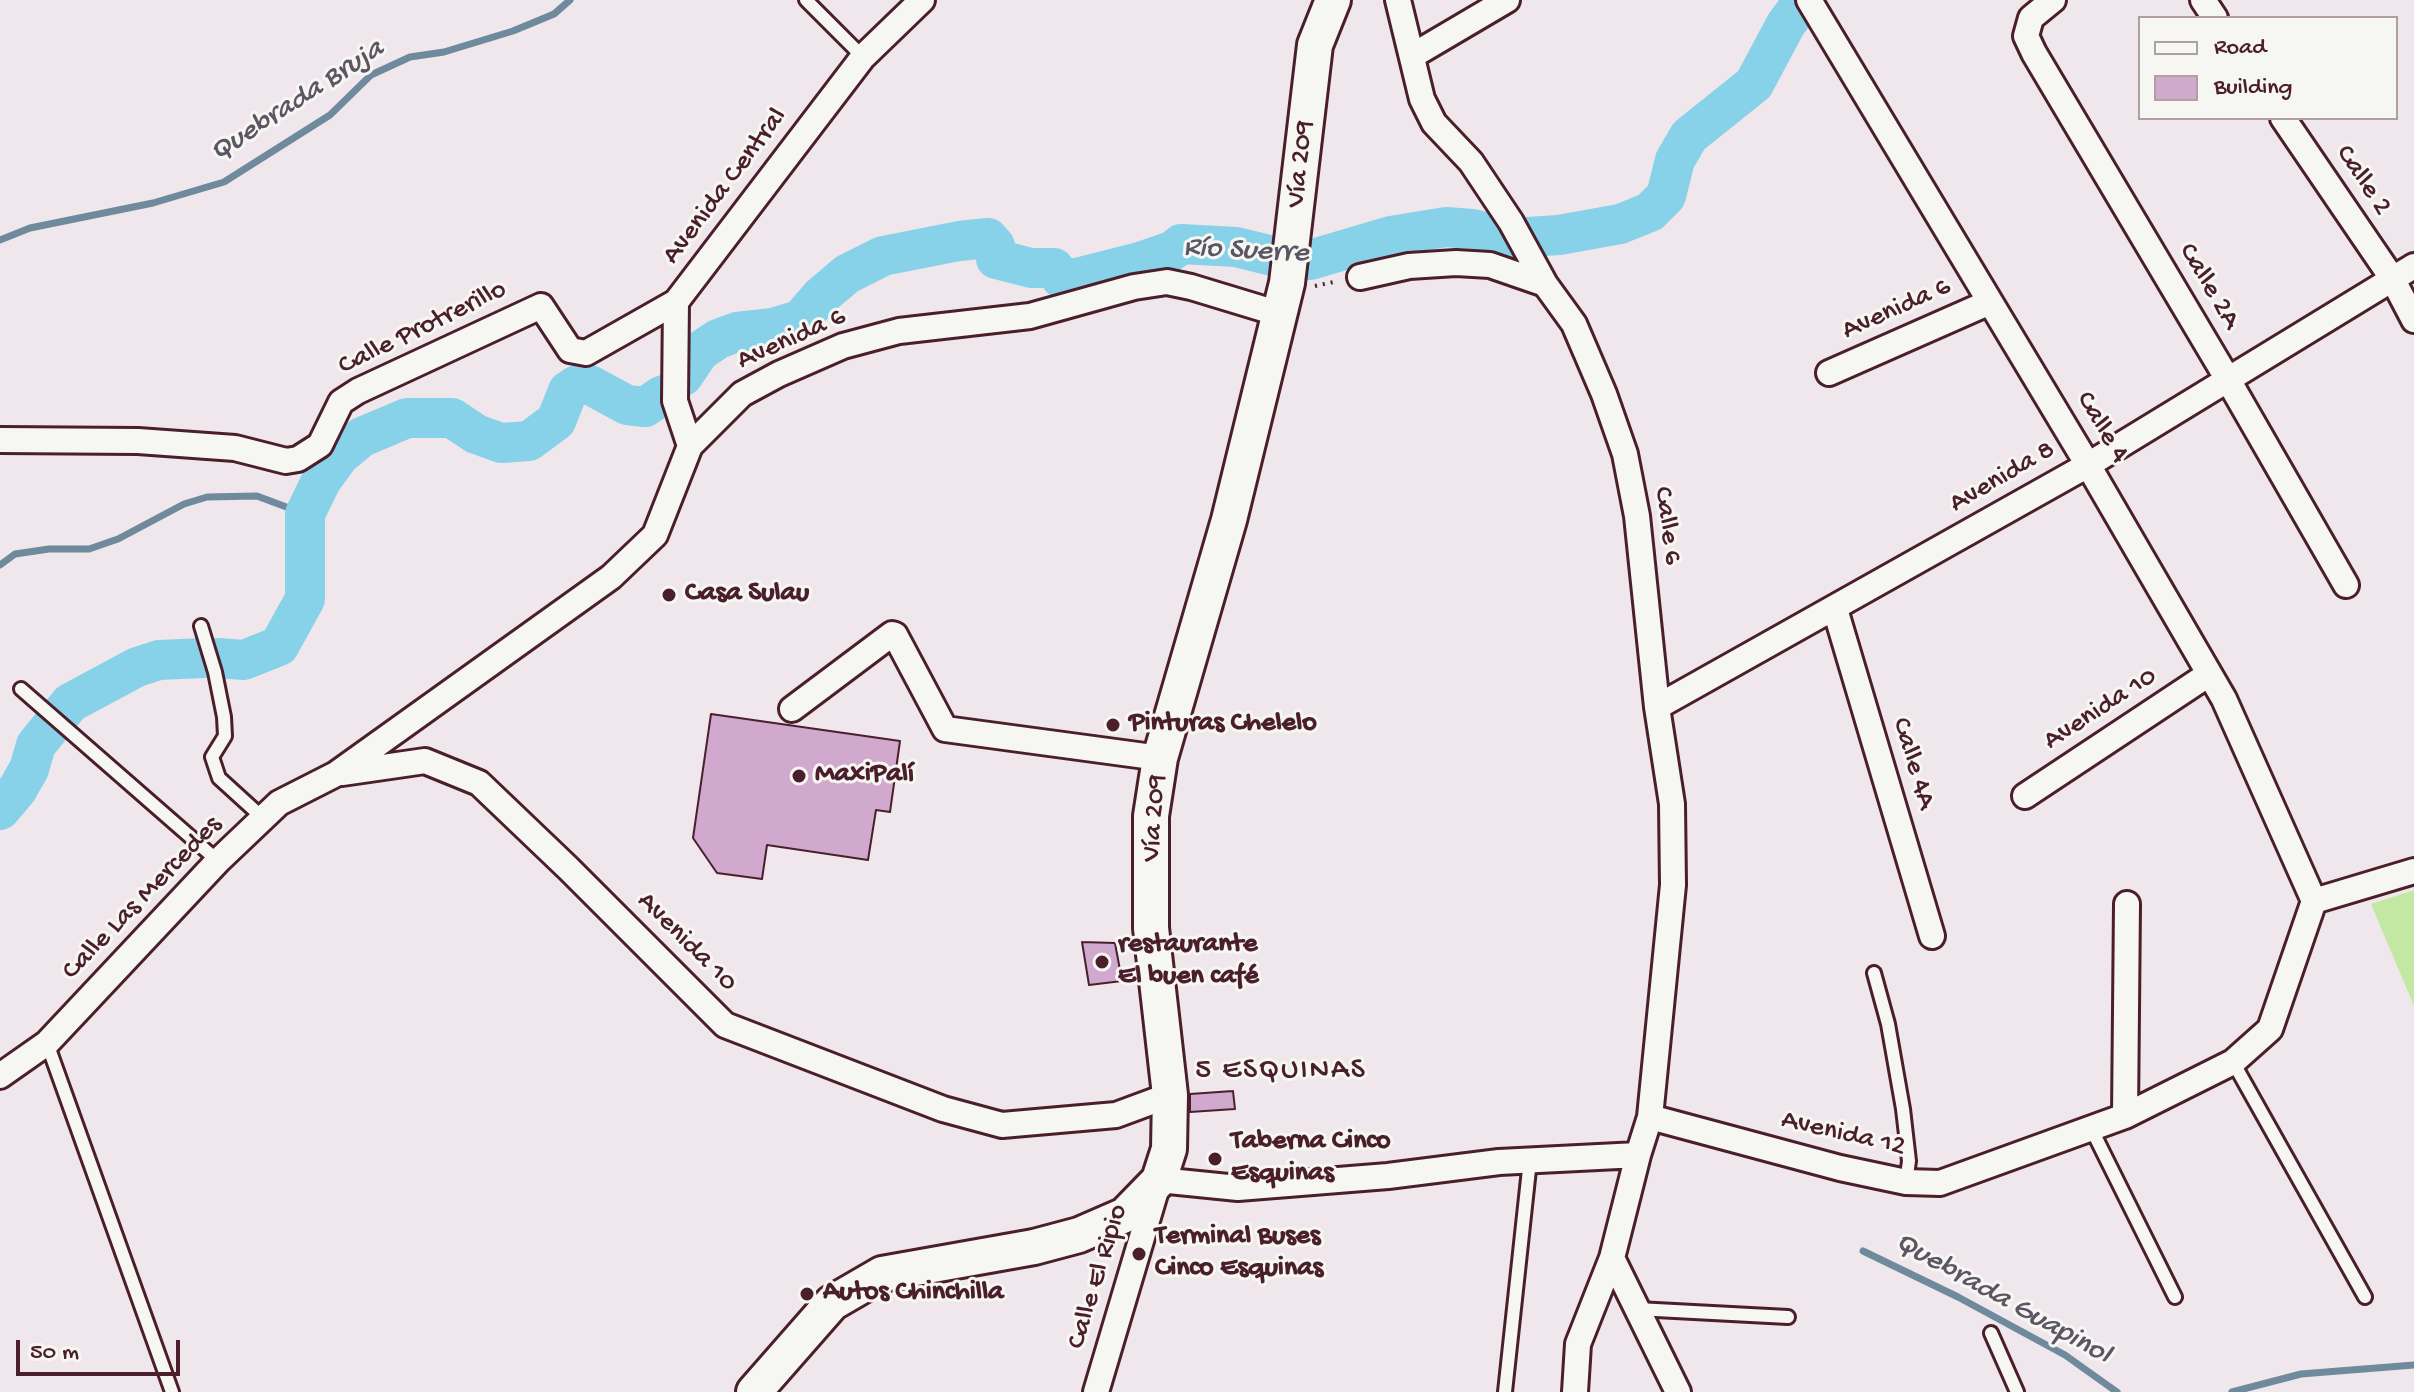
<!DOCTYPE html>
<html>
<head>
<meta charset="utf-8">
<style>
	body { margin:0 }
	#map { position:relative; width:2414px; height:1392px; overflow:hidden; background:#efe7eb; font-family:"Gochi Hand",sans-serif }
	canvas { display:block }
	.legend { position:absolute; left:2138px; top:16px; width:260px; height:104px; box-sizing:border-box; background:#f6f6f2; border:2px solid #b1a0a2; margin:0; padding:10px 14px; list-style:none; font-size:24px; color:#4a1f2b }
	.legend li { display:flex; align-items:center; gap:16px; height:40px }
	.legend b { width:40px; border:2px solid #b1a0a2 }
	.scale { position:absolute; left:16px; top:1340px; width:164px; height:36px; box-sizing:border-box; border:4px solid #4a1f2b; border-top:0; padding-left:10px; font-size:24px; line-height:28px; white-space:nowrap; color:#4a1f2b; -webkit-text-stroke:6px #f6f6f2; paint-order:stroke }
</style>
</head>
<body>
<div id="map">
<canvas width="2414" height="1392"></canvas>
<ul class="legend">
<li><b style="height:10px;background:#f6f6f2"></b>Road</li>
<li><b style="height:22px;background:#d1a9cf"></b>Building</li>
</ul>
<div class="scale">50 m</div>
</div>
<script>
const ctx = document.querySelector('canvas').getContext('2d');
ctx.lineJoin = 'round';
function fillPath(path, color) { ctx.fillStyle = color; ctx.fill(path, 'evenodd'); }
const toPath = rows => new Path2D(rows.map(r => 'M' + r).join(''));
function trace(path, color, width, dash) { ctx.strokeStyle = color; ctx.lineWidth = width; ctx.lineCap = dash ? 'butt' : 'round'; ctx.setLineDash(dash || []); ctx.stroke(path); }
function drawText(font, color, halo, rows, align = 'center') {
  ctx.font = font + ' "Gochi Hand",sans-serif'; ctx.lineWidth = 6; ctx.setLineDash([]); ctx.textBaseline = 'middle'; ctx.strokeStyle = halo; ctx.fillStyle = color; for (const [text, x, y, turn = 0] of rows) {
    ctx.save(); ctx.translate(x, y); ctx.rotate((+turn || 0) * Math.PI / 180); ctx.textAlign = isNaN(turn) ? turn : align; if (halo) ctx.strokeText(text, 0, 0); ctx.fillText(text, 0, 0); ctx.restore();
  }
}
const green = toPath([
	[2414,890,2414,1006,2371,904]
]);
const stream = toPath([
	[0,240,30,228,153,203,224,182,330,115,371,75,410,57,444,52,513,31,554,14,570,0],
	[0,565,15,554,49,549,89,549,118,539,184,504,207,497,257,496,305,514],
	[1863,1251,1958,1297,2065,1355,2117,1392],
	[2232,1392,2301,1374,2414,1365]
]);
const river = toPath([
	[683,376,700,351,718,339,737,332,773,328,800,320,820,297,847,274,883,256,959,241,988,238,995,246,996,259,1031,268,1054,268,1061,278,1077,278,1140,262,1172,251,1181,244,1236,247,1281,258,1310,260,1391,236,1446,227,1472,229,1512,238,1559,235,1620,224,1650,212,1666,196,1675,160,1689,136,1754,84,1786,24,1804,0],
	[218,658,244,660,279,646,305,599,305,514,321,481,340,455,362,437,407,418,452,418,476,434,501,443,529,441,556,421,568,391,577,385,590,385,627,405,645,407,663,395],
	[0,810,17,790,29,769,36,745,70,703,137,667,159,660,204,658]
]);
const building = toPath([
	[711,714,900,741,890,812,876,810,868,860,767,845,762,879,717,873,693,838,711,714],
	[1082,942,1115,943,1122,981,1089,985,1082,942],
	[1233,1091,1235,1109,1190,1112,1190,1094,1233,1091]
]);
const path = toPath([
	[1315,286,1338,281]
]);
const service = toPath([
	[806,0,863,57],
	[201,626,215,672,224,717,225,736,212,757,219,778,263,818],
	[21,689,218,861],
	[1874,973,1888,1024,1903,1109,1909,1161,1906,1182],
	[47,1043,172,1392],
	[2233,1062,2365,1297],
	[2091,1128,2175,1297],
	[1637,1309,1788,1317],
	[1991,1333,2017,1392],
	[1505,1392,1530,1160]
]);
const minor = toPath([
	[1398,0,1422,99,1434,123,1471,162,1511,222,1545,284,1574,324,1604,394,1625,454,1637,516,1657,707,1672,804,1673,885,1650,1117],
	[1809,0,2088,465,2224,699,2314,901],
	[2053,0,2031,18,2026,36,2034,53,2227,378,2346,585],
	[2203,0,2215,18],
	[1412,56,1507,0],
	[2283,118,2392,278,2414,320],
	[1360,277,1409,266,1456,263,1490,265,1545,284],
	[1829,373,1990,302],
	[0,440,138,441,235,448,286,461,298,459,320,445,341,402,358,391,541,306,570,350,586,353,676,302],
	[690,446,675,401,676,302,863,57,922,0],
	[1835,609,1932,936],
	[1657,707,2088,465,2414,266],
	[792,709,892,634,895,635,945,729,1160,758],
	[342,773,425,761,479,783,568,868,725,1025,943,1109,1002,1125,1116,1115,1170,1095],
	[2025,796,2209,674],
	[2314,901,2414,871],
	[0,1076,47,1043,218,861,279,803,336,774,611,577,655,535,690,446,742,394,779,374,843,346,899,331,1030,316,1134,287,1167,282,1191,287,1280,314],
	[2125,1116,2127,904],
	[1638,1155,1612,1258,1678,1392],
	[1096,1392,1159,1180,1238,1188,1388,1176,1499,1162,1638,1155,1650,1117,1840,1168,1906,1182,1940,1183,2125,1116,2233,1062,2270,1029,2314,901],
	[1575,1392,1578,1344,1612,1258]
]);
const secondary = toPath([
	[754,1392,832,1303,882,1274,1034,1247,1079,1235,1125,1215,1159,1180,1169,1149,1170,1095,1151,928,1151,816,1160,758,1229,520,1287,283,1315,45,1333,0]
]);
const markers = [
	[669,595,8,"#4a1f2b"],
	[1113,725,8,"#4a1f2b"],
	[799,776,8,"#4a1f2b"],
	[1102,962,8,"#4a1f2b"],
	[1215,1159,8,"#4a1f2b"],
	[1139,1254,8,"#4a1f2b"],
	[807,1294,8,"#4a1f2b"]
];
const streetNames = [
	["Vía 209",1302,164,-84],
	["Calle 2",2362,181,56],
	["Avenida Central",726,187,-53],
	["Calle 2A",2208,287,59],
	["Avenida 6",1897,310,-24],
	["Calle Protrerillo",423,329,-26],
	["Avenida 6",792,340,-24],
	["Calle 4",2101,428,59],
	["Avenida 8",2003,478,-30],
	["Calle 6",1666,526,82],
	["Avenida 10",2101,710,-33],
	["Calle 4A",1912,764,73],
	["Vía 209",1156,818,-86],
	["Calle Las Mercedes",143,899,-46],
	["Avenida 10",686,943,45],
	["Avenida 12",1843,1135,13],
	["Calle El Ripio",1099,1277,-73]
];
const poiNames = [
	["Casa Sulau",685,595],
	["Pinturas Chelelo",1129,725],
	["MaxiPalí",815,776],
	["restaurante",1118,946],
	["El buen café",1118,978],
	["Taberna Cinco",1231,1143],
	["Esquinas",1231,1175],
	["Terminal Buses",1155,1238],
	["Cinco Esquinas",1155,1270],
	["Autos Chinchilla",823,1294]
];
const waterNames = [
	["Quebrada Bruja",298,102,-33],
	["Río Suerre",1246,252,3],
	["Quebrada Guapinol",2002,1300,29]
];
const neighbourhoodNames = [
	["5 ESQUINAS",1281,1072]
];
fillPath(green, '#c2e8a3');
trace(stream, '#6f8a9c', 7);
trace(river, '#87d2e8', 40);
fillPath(building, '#d1a9cf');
trace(building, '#4a1f2b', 2);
trace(service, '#4a1f2b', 18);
trace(minor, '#4a1f2b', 30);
trace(secondary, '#4a1f2b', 40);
trace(path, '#4a1f2b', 4, [2, 6]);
trace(service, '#f6f6f2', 12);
trace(minor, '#f6f6f2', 24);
trace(secondary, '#f6f6f2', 34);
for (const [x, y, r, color] of markers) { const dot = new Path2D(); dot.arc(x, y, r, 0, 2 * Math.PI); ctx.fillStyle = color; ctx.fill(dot); trace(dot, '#f6f6f2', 3); }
drawText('28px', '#4a1f2b', '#f6f6f2', streetNames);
drawText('bold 28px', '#4a1f2b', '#f6f6f2', poiNames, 'left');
drawText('italic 30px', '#5c5564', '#f6f6f2', waterNames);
ctx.letterSpacing = '2px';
drawText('30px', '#4a1f2b', '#f6f6f2', neighbourhoodNames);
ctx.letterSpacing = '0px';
</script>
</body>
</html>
